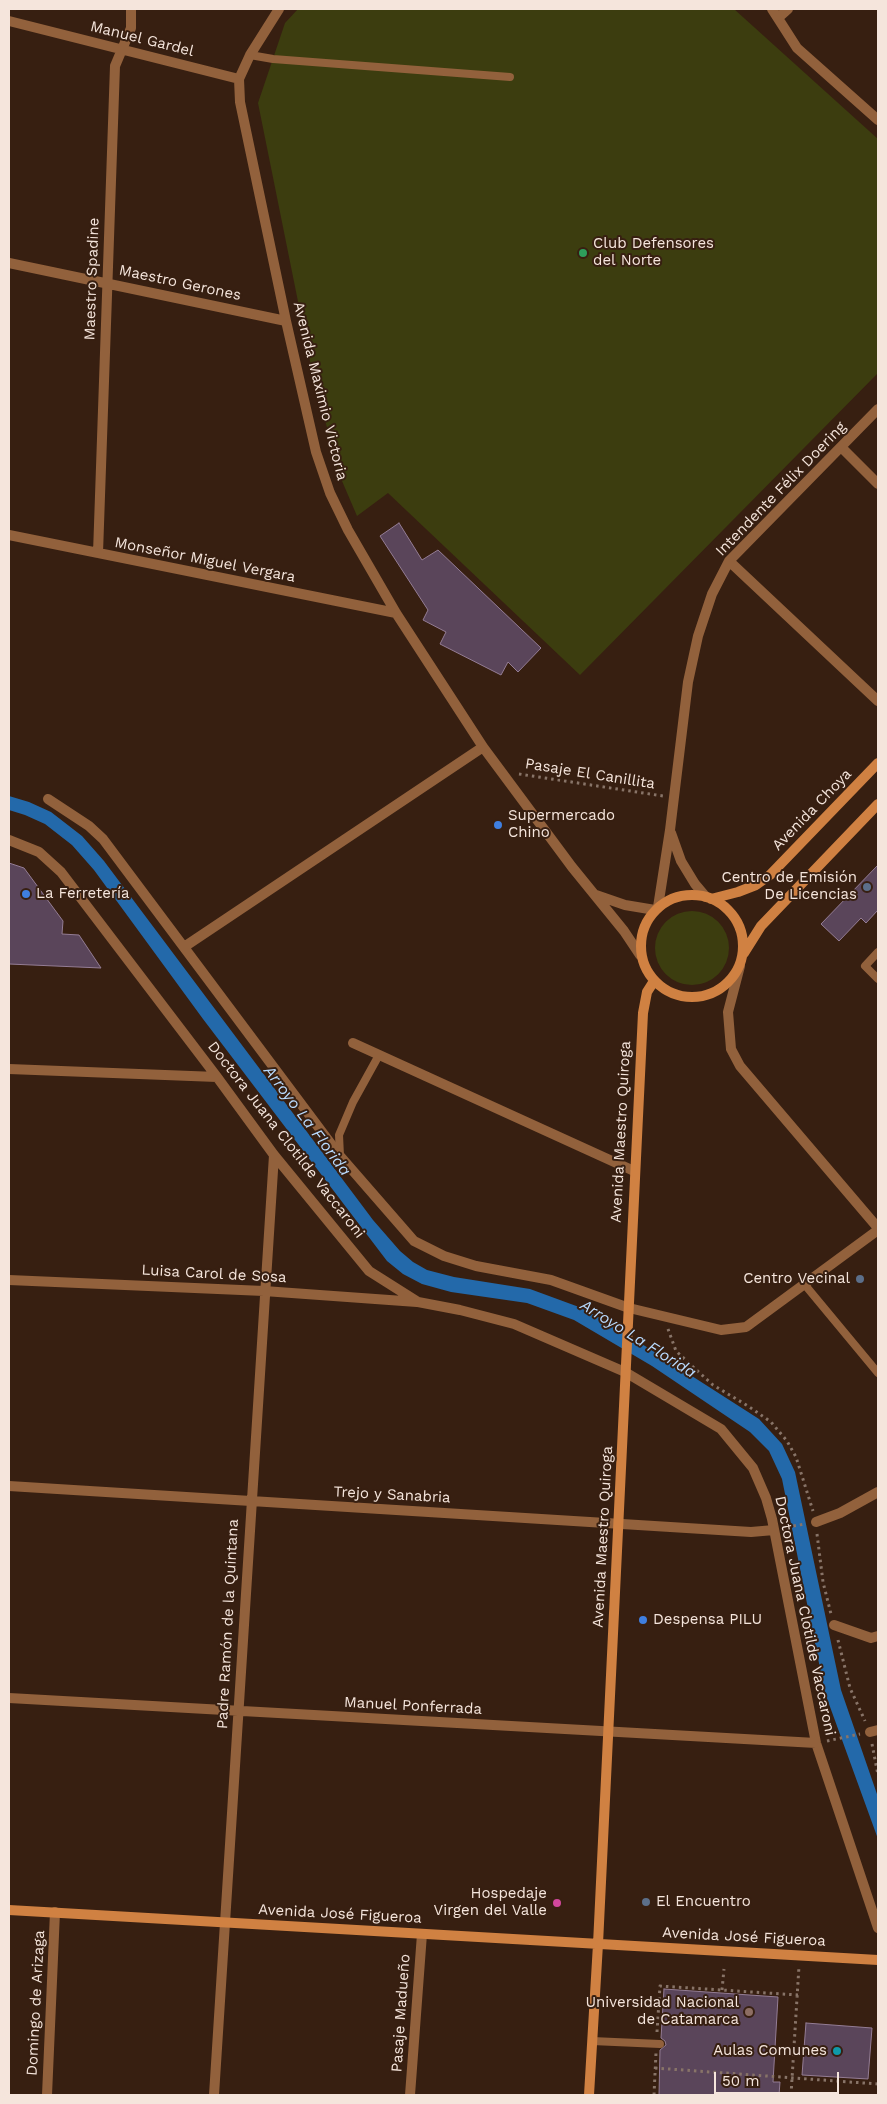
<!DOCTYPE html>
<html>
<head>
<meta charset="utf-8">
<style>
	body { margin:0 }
	#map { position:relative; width:887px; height:2104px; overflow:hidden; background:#371f11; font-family:"Work Sans",sans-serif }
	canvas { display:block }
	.frame { position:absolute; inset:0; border:10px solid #f5e5dc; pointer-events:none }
	.scale { position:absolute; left:714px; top:2072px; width:125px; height:22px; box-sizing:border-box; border:2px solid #f5e5dc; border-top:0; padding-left:6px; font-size:15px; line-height:18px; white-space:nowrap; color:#f5e5dc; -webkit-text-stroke:4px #371f11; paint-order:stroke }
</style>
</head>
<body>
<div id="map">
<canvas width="887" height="2104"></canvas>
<div class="frame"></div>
<div class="scale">50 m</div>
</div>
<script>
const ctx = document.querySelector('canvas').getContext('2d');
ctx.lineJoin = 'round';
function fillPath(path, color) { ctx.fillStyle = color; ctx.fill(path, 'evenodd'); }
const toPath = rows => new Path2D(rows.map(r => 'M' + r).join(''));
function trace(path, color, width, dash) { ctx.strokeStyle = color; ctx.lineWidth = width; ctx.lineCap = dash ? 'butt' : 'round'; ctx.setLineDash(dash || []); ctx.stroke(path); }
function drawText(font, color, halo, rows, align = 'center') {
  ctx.font = font + ' "Work Sans",sans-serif'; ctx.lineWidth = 4; ctx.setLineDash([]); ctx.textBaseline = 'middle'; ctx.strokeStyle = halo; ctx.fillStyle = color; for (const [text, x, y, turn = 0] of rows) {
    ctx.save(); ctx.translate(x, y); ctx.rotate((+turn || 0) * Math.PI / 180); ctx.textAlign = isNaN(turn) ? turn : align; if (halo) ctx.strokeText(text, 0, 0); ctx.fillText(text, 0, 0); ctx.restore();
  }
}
const green = toPath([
	[298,9,734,9,878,139,878,373,580,675,388,493,357,516,339,474,311,366,258,103,285,23],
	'655 948a37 37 0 1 1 74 0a37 37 0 1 1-74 0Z'
]);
const water = toPath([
	[9,796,29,802,51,812,82,836,104,861,373,1220,400,1251,413,1262,427,1270,454,1277,530,1289,579,1307,606,1321,759,1419,782,1444,795,1472,841,1690,878,1797,878,1839,825,1693,782,1479,769,1451,750,1432,652,1366,574,1320,527,1303,451,1292,422,1284,403,1274,387,1261,203,1019,94,870,72,845,45,824,25,815,9,810]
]);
const building = toPath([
	[399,523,422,560,438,550,541,648,518,672,508,662,501,675,440,644,446,632,423,620,428,610,380,536,399,523],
	[9,863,24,868,63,921,62,934,79,935,101,968,9,964,9,863],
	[878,865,878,910,866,923,861,918,839,941,821,924,878,865],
	[664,1989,778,1997,773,2082,780,2082,779,2095,659,2095,660,2050,666,2045,665,2041,661,2038,664,1989],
	[806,2023,872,2028,868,2079,802,2075,806,2023]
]);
const path = toPath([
	[519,774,663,796],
	[668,1329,676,1351,692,1366,713,1385,748,1406,771,1422,787,1441,796,1457,813,1511],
	[787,1527,805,1524],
	[817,1534,823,1582,831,1614],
	[838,1640,850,1688,865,1721],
	[827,1741,860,1734],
	[872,1744,878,1775],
	[722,1990,724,1969],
	[657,2032,660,1986,798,1995],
	[655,2068,878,2084],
	[753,2080,754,2075],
	[654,2095,656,2053],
	[791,2095,799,1966]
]);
const lane = toPath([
	[250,55,273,59,510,77],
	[878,952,865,966,878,979],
	[340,1156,339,1135,353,1102,379,1055],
	[805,1285,878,1373],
	[592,2041,660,2044]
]);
const street = toPath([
	[279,9,250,55,239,79,240,102,286,321,316,452,330,493,348,530,396,613,483,747,572,867,624,931,640,955],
	[772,9,797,48,878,120],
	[778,18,788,9],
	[9,21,239,79],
	[9,263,286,321],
	[841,447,878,484],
	[9,535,396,613],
	[98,553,115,66,131,28,131,9],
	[729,561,878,701],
	[48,799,89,826,103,839,340,1156,414,1241,444,1256,476,1266,551,1280,629,1308,721,1330,746,1327,878,1230],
	[671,833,681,861,695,884,706,897],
	[9,840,39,852,61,872,217,1077,274,1155,369,1271,418,1302,460,1310,514,1324,625,1372,721,1429,753,1468,766,1498,772,1519,816,1743,878,1928],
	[596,895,625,905,655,910],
	[658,907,670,830,688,682,698,636,712,594,729,561,878,409],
	[184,947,483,747],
	[740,966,728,1012,731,1049,740,1066,878,1228],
	[353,1043,634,1171],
	[9,1069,217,1077],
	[9,1280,264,1291,417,1302],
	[9,1486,751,1532,774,1530],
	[816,1522,840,1513,878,1492],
	[834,1625,871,1638,878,1636],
	[9,1698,816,1743],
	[870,1732,878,1730],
	[47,2095,55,1912],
	[214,2095,274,1155],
	[410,2095,422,1934]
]);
const secondary = toPath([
	'641 946a51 51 0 1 1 102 0a51 51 0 1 1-102 0Z',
	[711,899,738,892,756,885,770,875,878,763],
	[744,953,761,926,878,804],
	[9,1910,878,1960],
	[589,2095,598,1944,643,1013,647,992,654,981]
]);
const markers = [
	[583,253,5,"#2e9e5b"],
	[498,825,5,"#3f7fe0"],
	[867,887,5,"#5c6f8a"],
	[26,894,5,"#3f7fe0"],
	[860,1279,5,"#5c6f8a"],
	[643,1620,5,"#3f7fe0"],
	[646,1902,5,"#5c6f8a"],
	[557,1903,5,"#d1479c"],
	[749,2012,5,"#8d6e63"],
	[837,2051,5,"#0f9aa8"]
];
const streetNames = [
	["Manuel Gardel",142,39,14],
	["Maestro Spadine",92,279,-88],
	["Maestro Gerones",180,283,12],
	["Avenida Maximio Victoria",320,391,76],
	["Intendente Félix Doering",781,489,-46],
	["Monseñor Miguel Vergara",205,560,11],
	["Pasaje El Canillita",590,774,9],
	["Avenida Choya",812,810,-46],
	["Avenida Maestro Quiroga",621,1132,-87],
	["Doctora Juana Clotilde Vaccaroni",286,1140,52],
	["Luisa Carol de Sosa",214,1274,3],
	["Trejo y Sanabria",392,1495,3],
	["Avenida Maestro Quiroga",603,1537,-87],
	["Doctora Juana Clotilde Vaccaroni",805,1616,78],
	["Padre Ramón de la Quintana",228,1624,-87],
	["Manuel Ponferrada",413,1706,3],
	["Avenida José Figueroa",340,1914,3],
	["Avenida José Figueroa",744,1937,3],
	["Domingo de Arizaga",36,2003,-87],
	["Pasaje Madueño",401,2013,-86]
];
const poiNames = [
	["Club Defensores",593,244],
	["del Norte",593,261],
	["Supermercado",508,816],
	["Chino",508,833],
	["Centro de Emisión",857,878,"right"],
	["De Licencias",857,895,"right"],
	["La Ferretería",36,894],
	["Centro Vecinal",850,1279,"right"],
	["Despensa PILU",653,1620],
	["Hospedaje",547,1894,"right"],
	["Virgen del Valle",547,1911,"right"],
	["El Encuentro",656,1902],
	["Universidad Nacional",739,2003,"right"],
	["de Catamarca",739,2020,"right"],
	["Aulas Comunes",827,2051,"right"]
];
const waterNames = [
	["Arroyo La Florida",307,1121,53],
	["Arroyo La Florida",638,1339,32]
];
fillPath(green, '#3c3d0f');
fillPath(water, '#2369aa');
fillPath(building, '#5a455a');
trace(building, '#947d95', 1);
trace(path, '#887468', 3, [2.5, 4]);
trace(lane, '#92613c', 8);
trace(street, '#92613c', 10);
trace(secondary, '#d08142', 10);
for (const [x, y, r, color] of markers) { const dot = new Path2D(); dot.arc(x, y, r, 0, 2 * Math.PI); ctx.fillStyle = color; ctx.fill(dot); trace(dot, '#371f11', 2); }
drawText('15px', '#f5e5dc', '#371f11', streetNames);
drawText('15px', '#f5e5dc', '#371f11', poiNames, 'left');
drawText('italic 16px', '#b9dbff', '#371f11', waterNames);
</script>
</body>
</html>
